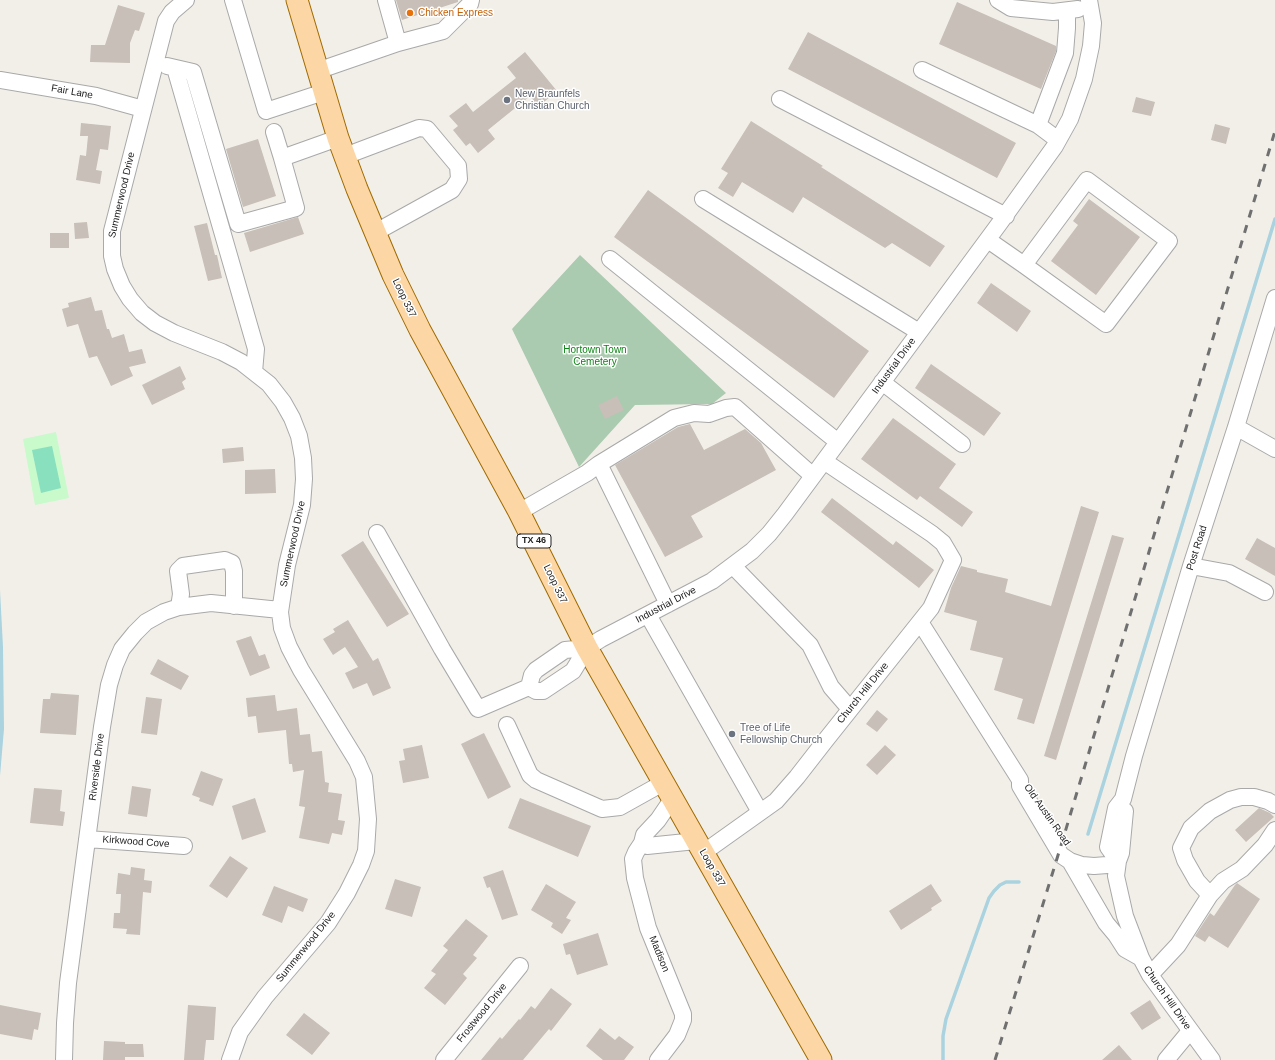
<!DOCTYPE html>
<html>
<head>
<meta charset="utf-8">
<style>
	body { margin:0 }
	canvas { display:block; background:#f2efe9 }
</style>
</head>
<body>
<canvas width="1275" height="1060"></canvas>
<script>
const ctx = document.querySelector('canvas').getContext('2d');
ctx.lineJoin = 'round';
function fillPath(path, color) { ctx.fillStyle = color; ctx.fill(path, 'evenodd'); }
const toPath = rows => new Path2D(rows.map(r => 'M' + r).join(''));
function trace(path, color, width, dash) { ctx.strokeStyle = color; ctx.lineWidth = width; ctx.lineCap = dash ? 'butt' : 'round'; ctx.setLineDash(dash || []); ctx.stroke(path); }
function drawText(font, color, halo, rows, align = 'center') {
  ctx.font = font + ' Arial,sans-serif'; ctx.lineWidth = 3; ctx.setLineDash([]); ctx.textBaseline = 'middle'; ctx.strokeStyle = halo; ctx.fillStyle = color; for (const [text, x, y, turn = 0] of rows) {
    ctx.save(); ctx.translate(x, y); ctx.rotate((+turn || 0) * Math.PI / 180); ctx.textAlign = isNaN(turn) ? turn : align; if (halo) ctx.strokeText(text, 0, 0); ctx.fillText(text, 0, 0); ctx.restore();
  }
}
const cemetery = toPath([
	[580,255,726,393,712,404,635,405,579,467,512,329]
]);
const park = toPath([
	[56,432,69,498,35,505,23,439]
]);
const pitch = toPath([
	[52,446,61,488,41,493,32,450]
]);
const water = toPath([
	[0,590,3,647,4,729,0,776]
]);
const stream = toPath([
	[1088,834,1275,219],
	[943,1060,943,1036,946,1019,989,898,994,891,1000,885,1006,882,1019,882]
]);
const building = toPath([
	[396,0,458,0,458,2,402,20],
	[957,2,1056,46,1056,51,1041,89,939,44],
	[118,5,145,13,139,31,135,30,130,43,130,63,90,62,91,45,105,45],
	[808,32,1016,143,997,178,788,69],
	[525,52,557,91,538,107,530,96,488,130,495,139,478,153,470,143,466,146,453,130,458,126,449,116,466,103,473,112,516,78,507,67],
	[1136,97,1155,102,1151,116,1132,112],
	[751,121,823,166,821,167,945,246,930,267,892,243,885,248,803,197,793,213,742,182,733,197,718,188,728,173,721,169],
	[81,123,111,126,108,150,100,149,96,170,102,171,100,184,76,180,80,155,86,156,88,136,80,136],
	[1215,124,1230,128,1226,144,1211,140],
	[258,139,276,196,243,207,226,149],
	[648,190,869,351,834,398,614,237],
	[1089,199,1140,237,1096,295,1051,261,1078,225,1073,221],
	[298,217,304,234,250,252,244,233],
	[87,222,89,238,75,239,74,223],
	[207,223,215,255,217,255,222,278,208,281,194,226],
	[50,233,69,233,69,248,50,248],
	[991,283,1031,311,1017,332,977,303],
	[91,297,95,311,102,310,107,329,109,329,112,338,124,334,129,352,142,349,146,363,129,367,133,376,111,386,97,356,89,358,78,324,67,327,62,309,69,307,68,303],
	[931,364,1001,413,984,436,915,388],
	[180,366,186,379,182,382,185,389,152,405,142,385],
	[617,396,624,410,605,419,598,405],
	[893,418,956,464,939,488,973,512,962,527,920,496,917,500,861,459],
	[690,424,704,450,745,429,761,443,776,470,691,516,703,537,665,557,615,465,678,427],
	[243,447,244,461,223,463,222,449],
	[275,469,276,493,245,494,245,470],
	[832,498,893,545,896,541,934,570,919,588,821,512],
	[1081,506,1099,512,1034,724,1017,719,1023,699,994,690,1003,658,970,650,977,621,944,612,951,588,961,566,977,570,977,572,1008,579,1005,592,1051,606],
	[1112,535,1124,538,1056,760,1044,756],
	[1257,538,1275,548,1275,576,1245,559],
	[363,541,409,614,387,627,341,555],
	[348,620,373,661,378,658,391,688,373,696,367,683,353,689,345,673,358,667,345,647,333,655,323,639,335,632,333,629],
	[251,636,259,656,265,654,270,668,250,676,236,641],
	[158,659,189,676,181,690,150,674],
	[51,693,79,695,76,735,40,733,43,699,50,699],
	[275,695,277,711,297,708,300,735,310,734,312,752,322,751,325,782,329,783,328,792,342,794,338,820,345,821,342,835,332,833,329,844,299,838,305,807,299,806,304,770,293,772,292,764,289,764,286,730,258,733,256,716,248,717,246,698],
	[146,697,162,699,157,735,141,733],
	[877,710,888,719,877,732,866,724],
	[484,733,511,787,488,799,461,744],
	[422,745,429,778,403,783,399,761,405,760,403,749],
	[885,745,896,755,877,775,866,765],
	[201,771,223,779,213,806,199,801,200,798,192,795],
	[132,786,151,789,147,817,128,814],
	[34,788,62,790,60,811,65,812,63,826,30,823],
	[255,798,266,832,242,840,232,806],
	[520,798,591,826,578,857,508,828],
	[1259,808,1270,813,1274,817,1246,842,1235,830],
	[230,856,248,868,227,898,209,886],
	[131,867,145,869,144,880,152,881,151,893,143,892,140,935,126,934,127,929,113,928,114,913,120,913,121,894,116,894,118,873,130,875],
	[503,870,518,915,502,920,490,887,487,888,483,877],
	[395,879,421,887,412,917,385,909],
	[1237,883,1260,899,1228,948,1209,936,1205,942,1195,936,1210,913,1214,916,1235,885],
	[546,884,576,902,566,918,571,920,562,934,551,927,553,923,531,910],
	[931,884,942,901,931,908,932,910,901,930,889,911],
	[274,886,308,899,303,912,288,906,282,923,262,915],
	[466,919,488,936,473,955,477,958,463,974,467,978,445,1005,424,988,436,974,431,971,448,950,443,946],
	[598,933,608,965,577,975,570,954,566,955,563,944],
	[551,988,572,1004,551,1031,549,1029,523,1060,481,1060,500,1037,502,1039,519,1019,520,1020,531,1006,535,1009],
	[1150,1000,1161,1018,1142,1030,1130,1013],
	[0,1005,41,1013,38,1030,34,1029,32,1040,0,1034],
	[188,1005,216,1007,214,1040,206,1040,204,1060,184,1060],
	[304,1013,330,1033,312,1055,286,1035],
	[600,1028,615,1040,619,1036,634,1047,624,1060,603,1060,586,1046],
	[104,1041,125,1042,125,1044,143,1044,144,1057,125,1057,125,1060,103,1060],
	[1119,1045,1132,1060,1102,1060]
]);
const minor = toPath([
	[186,0,172,12,166,21,112,231,112,256,115,269,122,286,130,299,142,313,155,323,174,333,222,352,241,362,269,384,283,402,292,418,299,436,303,458,304,479,302,505,287,565,280,612,282,628,289,647,301,670,357,761,364,777,368,819,366,851,361,865,347,893,328,923,265,997,240,1032,230,1060],
	[233,0,266,111,324,92],
	[386,0,398,43],
	[998,0,1011,8,1053,12,1078,9],
	[167,66,193,72,238,224,296,208,282,158],
	[175,68,256,349,254,372],
	[922,70,1038,125,1058,140],
	[317,71,398,43,443,31,470,4,471,0],
	[0,80,96,96,143,109],
	[780,99,1006,216],
	[1038,125,1065,53,1067,28,1067,11],
	[274,132,282,158,338,138],
	[345,156,419,128,427,129,458,166,459,179,452,190,376,232],
	[703,199,919,332],
	[988,240,1024,265,1106,324,1169,241,1087,180,1024,265],
	[610,259,838,442],
	[882,382,962,444],
	[1236,427,1275,449],
	[599,464,668,604],
	[519,512,587,473,599,464,674,418,694,413,709,414,726,408,735,407,813,476],
	[377,533,442,649,478,709,529,687,536,691,543,691,573,671,587,648],
	[733,566,810,645,831,687,850,709],
	[1191,566,1229,573,1265,592],
	[179,607,181,594,178,571,183,566,225,560,232,563,234,571,234,606],
	[648,615,760,812],
	[920,622,1020,780,1020,786,1061,855,1070,861,1082,865,1094,866,1107,865,1118,861],
	[529,687,532,675,536,670,565,650,587,648,601,639,712,581,752,551,769,534,785,514,999,224,1055,146,1070,119,1084,79,1091,46,1093,23,1089,0],
	[507,725,530,775,536,780,602,809,620,807,663,783],
	[1125,811,1121,853,1118,861,1116,876,1125,916,1141,958,1150,975,1212,1060],
	[87,839,184,846],
	[642,843,647,846,696,841],
	[703,853,776,801,797,777,825,741,931,608,953,560,943,543,932,534,824,461],
	[1070,861,1106,923,1116,935,1125,949,1141,958],
	[1118,861,1108,847,1116,808,1123,799,1134,756,1191,566,1236,427,1275,298],
	[1210,895,1197,881,1185,860,1181,848,1191,828,1210,811,1230,800,1241,797,1254,797,1268,801,1275,805],
	[1150,975,1178,945,1210,895,1223,881,1242,869,1265,845,1275,830],
	[64,1060,65,1023,68,983,102,727,109,685,115,665,122,649,135,633,146,622,164,612,179,607,211,603,280,610],
	[444,1060,520,966],
	[658,1060,677,1035,683,1020,683,1014,648,928,635,878,633,859,636,852,642,843,644,835,658,820,673,798],
	[1166,1060,1190,1031]
]);
const major = toPath([
	[297,0,338,138,357,189,393,275,420,330,519,512,587,648,821,1060]
]);
const rail = toPath([
	[995,1060,1063,839,1275,131]
]);
const markers = [
	[410,13,4,"#e8710a"],
	[507,100,4,"#6b7280"],
	[732,734,4,"#6b7280"]
];
const shields = [
	[534,541,34]
];
const shieldNames = [
	["TX 46",534,541]
];
const foodNames = [
	["Chicken Express",418,13]
];
const streetNames = [
	["Fair Lane",72,92,10],
	["Summerwood Drive",122,195,-77],
	["Loop 337",404,298,64],
	["Industrial Drive",894,366,-54],
	["Summerwood Drive",293,544,-78],
	["Post Road",1197,548,-72],
	["Loop 337",555,584,64],
	["Industrial Drive",666,605,-28],
	["Church Hill Drive",863,693,-51],
	["Riverside Drive",97,767,-83],
	["Old Austin Road",1047,815,55],
	["Kirkwood Cove",136,842,4],
	["Loop 337",712,868,60],
	["Summerwood Drive",306,947,-51],
	["Madison",659,954,68],
	["Church Hill Drive",1167,998,55],
	["Frostwood Drive",482,1013,-51]
];
const worshipNames = [
	["New Braunfels",515,94],
	["Christian Church",515,106],
	["Tree of Life",740,728],
	["Fellowship Church",740,740]
];
const parkNames = [
	["Hortown Town",595,350],
	["Cemetery",595,362]
];
fillPath(cemetery, '#aacbaf');
fillPath(park, '#c8facc');
fillPath(pitch, '#88e0be');
fillPath(water, '#aad3df');
trace(stream, '#aad3df', 3.5);
fillPath(building, '#c7bfb8');
trace(minor, '#a9a9a9', 18);
trace(major, '#a06b00', 23);
trace(minor, '#fff', 16);
trace(major, '#fcd6a4', 21);
trace(rail, '#707070', 3, [8, 8]);
for (const [x, y, r, color] of markers) { const dot = new Path2D(); dot.arc(x, y, r, 0, 2 * Math.PI); ctx.fillStyle = color; ctx.fill(dot); trace(dot, '#fff', 1.5); }
for (const [x, y, w] of shields) { const box = new Path2D(); box.roundRect(x - w / 2, y - 7, w, 14, 3); ctx.fillStyle = '#fff'; ctx.fill(box); trace(box, '#222', 1); }
drawText('bold 9px', '#222', null, shieldNames);
drawText('10px', '#c56008', '#fff', foodNames, 'left');
drawText('10px', '#222', '#fff', streetNames);
drawText('10px', '#5b616d', '#fff', worshipNames, 'left');
drawText('10px', '#0c8416', '#fff', parkNames);
</script>
</body>
</html>
